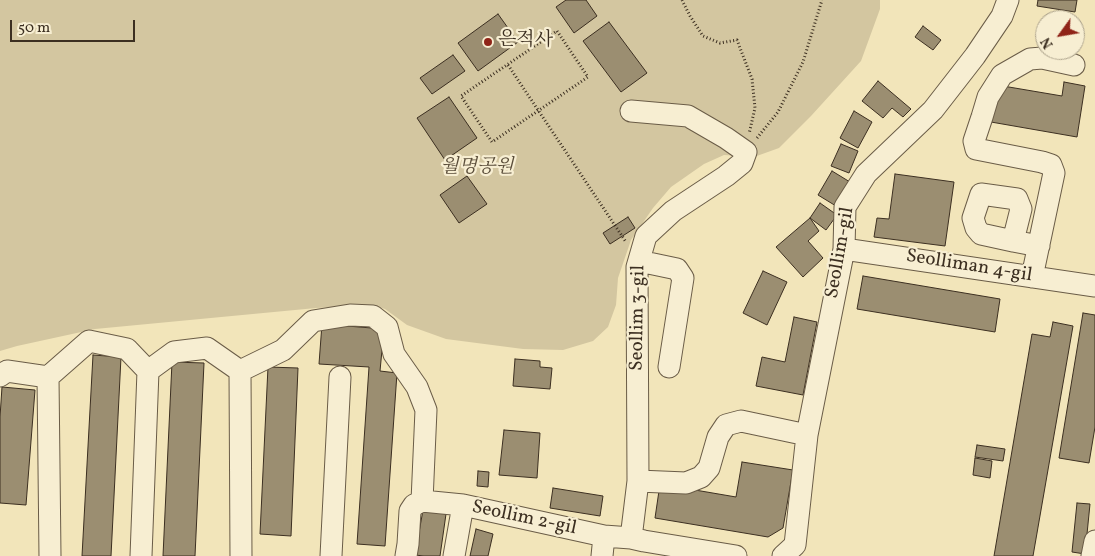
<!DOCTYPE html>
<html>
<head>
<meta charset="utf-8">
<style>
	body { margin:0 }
	#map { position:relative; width:1095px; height:556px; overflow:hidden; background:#f2e5ba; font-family:Vollkorn,serif }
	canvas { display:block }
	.north { position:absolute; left:1035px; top:10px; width:50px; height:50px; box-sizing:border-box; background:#f7eed2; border:1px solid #aca28b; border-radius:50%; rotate:238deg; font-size:14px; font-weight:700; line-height:20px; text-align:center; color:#3c2f21 }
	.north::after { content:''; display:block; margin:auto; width:18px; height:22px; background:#8f2418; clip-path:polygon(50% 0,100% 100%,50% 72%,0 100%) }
	.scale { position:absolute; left:10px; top:20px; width:125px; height:22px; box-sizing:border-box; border:2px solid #3c2f21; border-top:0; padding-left:6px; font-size:15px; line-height:18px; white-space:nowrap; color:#3c2f21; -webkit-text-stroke:4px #f7eed2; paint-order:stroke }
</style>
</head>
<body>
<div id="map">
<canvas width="1095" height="556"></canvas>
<div class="north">N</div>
<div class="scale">50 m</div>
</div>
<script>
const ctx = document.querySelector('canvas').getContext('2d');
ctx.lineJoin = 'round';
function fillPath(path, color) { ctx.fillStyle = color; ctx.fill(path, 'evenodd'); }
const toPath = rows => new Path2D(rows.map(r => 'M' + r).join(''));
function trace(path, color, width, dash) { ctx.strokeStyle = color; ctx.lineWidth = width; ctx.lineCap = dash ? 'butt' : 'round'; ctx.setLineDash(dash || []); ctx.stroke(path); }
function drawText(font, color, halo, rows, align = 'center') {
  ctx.font = font + ' Vollkorn,"Noto Serif KR",serif'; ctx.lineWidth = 4.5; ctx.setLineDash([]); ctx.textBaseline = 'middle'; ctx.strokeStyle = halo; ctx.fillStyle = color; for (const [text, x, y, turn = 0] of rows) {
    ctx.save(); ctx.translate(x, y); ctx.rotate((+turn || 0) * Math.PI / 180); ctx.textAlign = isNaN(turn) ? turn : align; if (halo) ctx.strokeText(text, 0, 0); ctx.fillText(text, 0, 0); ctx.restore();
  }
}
const green = toPath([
	[0,0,880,0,880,9,861,61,811,116,779,148,754,157,724,155,704,164,671,187,653,208,631,240,618,278,616,305,608,327,593,341,563,350,523,349,446,339,407,325,385,309,373,305,316,308,95,329,17,346,0,351]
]);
const building = toPath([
	[566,0,586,0,597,16,574,33,556,7,566,0],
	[1038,0,1077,0,1075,12,1037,6,1038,0],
	[498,14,518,42,478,71,458,43,498,14],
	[609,22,647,73,621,92,583,41,609,22],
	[923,26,941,40,933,50,915,37,923,26],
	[453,55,465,71,432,94,420,78,453,55],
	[878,81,911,109,903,117,892,108,883,118,862,101,878,81],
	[1064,82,1085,86,1077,137,991,122,997,85,1062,96,1064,82],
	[449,97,477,138,445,160,417,118,449,97],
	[854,111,872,122,858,148,840,138,854,111],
	[841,144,858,151,849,173,831,166,841,144],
	[832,171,850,182,836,206,818,195,832,171],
	[895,174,954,182,945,246,874,237,877,218,889,219,895,174],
	[467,176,487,204,459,223,440,195,467,176],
	[820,203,837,215,826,230,810,218,820,203],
	[628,217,635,228,610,244,603,233,628,217],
	[810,218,819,231,808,241,823,258,803,277,776,247,810,218],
	[763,271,787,282,767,325,743,313,763,271],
	[863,276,1000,299,995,332,857,309,863,276],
	[1083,313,1095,315,1095,427,1089,463,1059,458,1083,313],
	[794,317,817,322,803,395,756,386,762,357,785,362,794,317],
	[1053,322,1073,326,1033,556,994,556,1032,334,1050,337,1053,322],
	[322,324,384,329,380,371,397,373,385,546,357,544,369,367,319,364,322,324],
	[93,355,121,357,111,556,82,556,93,355],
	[515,359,540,361,540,367,552,368,550,389,513,386,515,359],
	[172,362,204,363,195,556,163,556,172,362],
	[268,367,298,368,291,536,260,534,268,367],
	[2,387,35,390,26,505,0,503,0,417,2,387],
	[504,430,540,433,537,478,499,475,504,430],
	[977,445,1005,449,1003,461,975,457,977,445],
	[975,458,992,461,990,478,973,475,975,458],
	[742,462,793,470,783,528,768,537,655,518,660,484,736,497,742,462],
	[478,471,489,472,488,487,477,486,478,471],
	[553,488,603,496,600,516,550,508,553,488],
	[1077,503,1090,504,1085,554,1072,552,1077,503],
	[423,510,446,514,440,556,424,556,415,555,423,510],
	[476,529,493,534,488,556,470,556,476,529]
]);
const path = toPath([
	[682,0,690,16,703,36,720,43,737,40,752,79,755,108,749,134],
	[557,31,588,77,492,142,461,96,557,31],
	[508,65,626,242],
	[757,138,778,112,803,62,822,0]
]);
const minor = toPath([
	[1013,241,1021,209,1017,199,981,194,973,218,976,228,981,234,1013,241,1039,246],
	[844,249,1095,286],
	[639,261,677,269,683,278,669,367],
	[1032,277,1054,173,1051,165,1042,162,976,149,974,141,982,117,988,97,1002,75,1030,59,1042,58,1074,65],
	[240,371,241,556],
	[0,376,7,371,48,377,89,341,127,349,148,371,174,352,207,348,240,371,283,350,313,321,350,315,373,316,387,327,394,354,417,387,426,410,422,501],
	[48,377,50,556],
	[638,481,686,483,701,477,709,468,718,437,726,425,741,421,807,435],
	[631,538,638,481,637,267,646,236,673,211,726,176,742,163,746,152,726,138,688,116,631,111],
	[141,556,148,371],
	[331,556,340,377],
	[406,556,408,544,410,511,414,505,422,501,463,505],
	[454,556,463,505,604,536,631,538,644,541,736,556],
	[602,556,604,536],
	[783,556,795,545,807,435,844,249,845,207,866,174,933,110,975,56,1002,16,1008,0],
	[1092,556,1095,541]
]);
const markers = [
	[488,42,5,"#8f2418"]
];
const poiNames = [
	["은적사",498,42]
];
const parkNames = [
	["월명공원",477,169]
];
const streetNames = [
	["Seollim-gil",841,253,-80],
	["Seolliman 4-gil",969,267,9],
	["Seollim 3-gil",639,318,-89],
	["Seollim 2-gil",524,519,12]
];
fillPath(green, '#d3c6a0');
fillPath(building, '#9b8e71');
trace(building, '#3c2f21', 1);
trace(minor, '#6a5c47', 23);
trace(path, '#3c2f21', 3, [1, 2.5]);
trace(minor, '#f7eed2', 21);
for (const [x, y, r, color] of markers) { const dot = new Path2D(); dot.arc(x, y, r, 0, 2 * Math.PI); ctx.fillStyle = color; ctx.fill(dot); trace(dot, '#f7eed2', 2); }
drawText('19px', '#3c2f21', '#f7eed2', poiNames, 'left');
drawText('italic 19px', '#5a4d3a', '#f7eed2', parkNames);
drawText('19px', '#3c2f21', '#f7eed2', streetNames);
</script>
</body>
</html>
